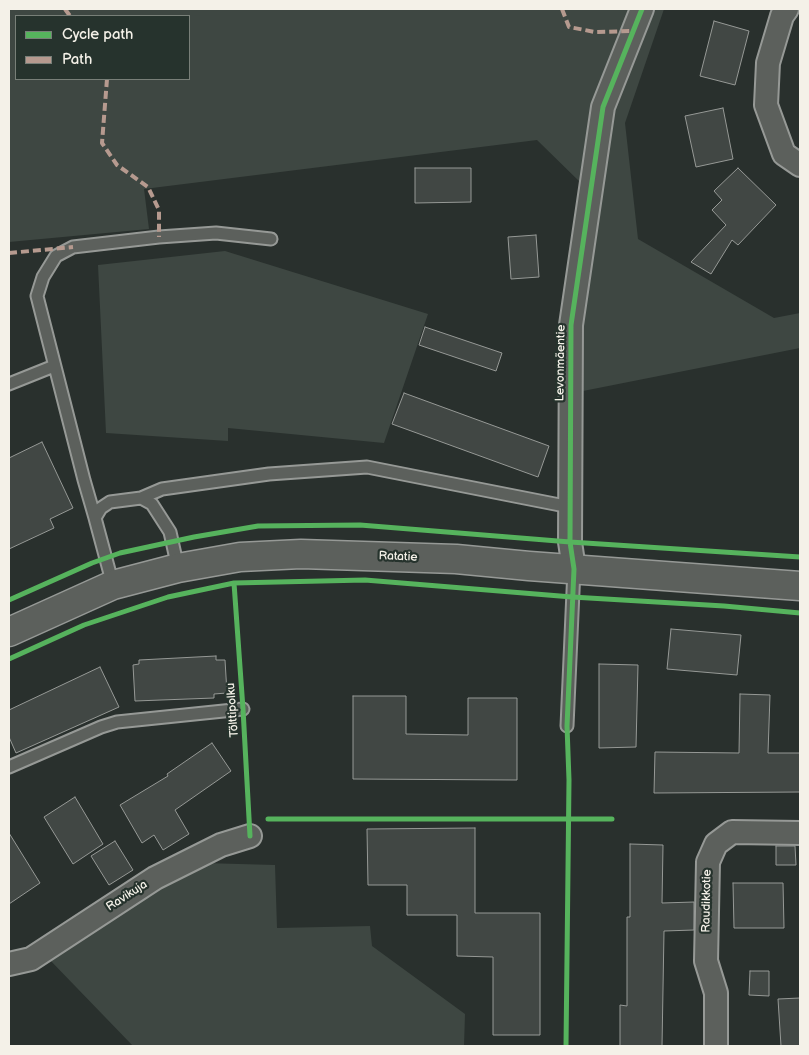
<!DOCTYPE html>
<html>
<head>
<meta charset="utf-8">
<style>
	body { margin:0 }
	#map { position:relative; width:809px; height:1055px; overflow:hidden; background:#29302d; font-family:"Balsamiq Sans",sans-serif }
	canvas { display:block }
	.frame { position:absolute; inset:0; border:10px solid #f4f1e8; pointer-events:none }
	.legend { position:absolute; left:15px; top:15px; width:175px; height:65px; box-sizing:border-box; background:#26332d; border:1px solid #787f78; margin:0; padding:6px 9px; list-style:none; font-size:15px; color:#f4f1e8 }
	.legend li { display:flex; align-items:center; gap:10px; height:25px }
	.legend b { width:25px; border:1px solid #787f78 }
</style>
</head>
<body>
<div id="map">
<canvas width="809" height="1055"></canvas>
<div class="frame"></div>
<ul class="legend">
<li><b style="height:6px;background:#56b35d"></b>Cycle path</li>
<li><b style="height:6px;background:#b69a8f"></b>Path</li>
</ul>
</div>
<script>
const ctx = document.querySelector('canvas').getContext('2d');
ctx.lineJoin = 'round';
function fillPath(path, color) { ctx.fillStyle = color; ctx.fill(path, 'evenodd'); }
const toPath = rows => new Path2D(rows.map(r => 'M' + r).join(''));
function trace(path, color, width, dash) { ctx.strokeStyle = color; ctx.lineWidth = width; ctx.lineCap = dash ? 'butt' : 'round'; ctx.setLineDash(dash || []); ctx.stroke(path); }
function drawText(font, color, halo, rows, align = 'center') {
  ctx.font = font + ' "Balsamiq Sans",sans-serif'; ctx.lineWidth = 4.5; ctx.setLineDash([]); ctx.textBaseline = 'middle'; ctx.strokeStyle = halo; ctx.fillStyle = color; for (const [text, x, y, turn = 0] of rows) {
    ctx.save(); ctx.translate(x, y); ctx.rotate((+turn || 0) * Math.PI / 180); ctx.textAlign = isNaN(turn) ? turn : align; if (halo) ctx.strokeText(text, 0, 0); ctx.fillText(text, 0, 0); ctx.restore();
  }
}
const green = toPath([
	[9,9,635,9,582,184,537,140,144,189,149,229,9,242],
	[16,16,189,16,189,79,16,79],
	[647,9,664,9,625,123,638,239,774,318,800,313,800,348,583,391,577,324,608,109],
	[225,251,428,314,384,443,228,428,228,441,106,433,98,265],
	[203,863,275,865,277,928,370,926,372,946,465,1014,464,1046,133,1046,48,958,159,884]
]);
const building = toPath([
	[714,21,749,31,735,85,700,76,714,21],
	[723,108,733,159,696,167,685,116,723,108],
	[415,168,471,168,471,202,415,203,415,168],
	[738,168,776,205,738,245,732,240,711,274,691,262,726,225,712,210,722,200,714,191,738,168],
	[536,235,539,277,511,279,508,237,536,235],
	[425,327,502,353,496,371,419,345,425,327],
	[404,393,549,446,538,477,392,424,404,393],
	[42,442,73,508,50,519,54,528,9,549,9,458,42,442],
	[671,629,741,635,737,675,667,669,671,629],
	[216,656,216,660,225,660,227,693,214,694,214,698,135,701,133,665,139,664,139,660,216,656],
	[599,664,638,665,636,747,599,748,599,664],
	[100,667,119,707,16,753,9,737,9,710,100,667],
	[740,694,770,695,768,753,800,753,800,792,654,793,655,752,739,753,740,694],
	[353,696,406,696,406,734,468,735,468,698,517,698,517,780,353,779,353,696],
	[212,743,231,771,175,810,189,834,163,850,154,835,142,843,120,805,168,776,167,774,212,743],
	[75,797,103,844,73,864,44,817,75,797],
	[475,828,475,913,540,913,540,1035,493,1035,493,957,457,956,457,915,407,915,407,885,368,885,367,829,475,828],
	[9,833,40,883,9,904,9,833],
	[115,841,133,870,109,885,91,856,115,841],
	[630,844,663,845,662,903,694,902,694,930,664,931,662,1046,620,1046,620,1005,627,1006,627,917,630,917,630,844],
	[776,846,795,846,796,865,776,865,776,846],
	[733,883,783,883,784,928,734,928,733,883],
	[750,971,769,971,769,996,749,995,750,971],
	[800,998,800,1046,781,1046,778,999,800,998]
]);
const lane = toPath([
	[9,384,54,366],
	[141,498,162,489,269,474,367,467,570,507],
	[95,518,84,480,37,296,43,277,56,256,73,247,159,237,216,233,271,239],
	[113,585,95,518,101,508,110,502,141,498,152,504,170,532,178,568],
	[567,726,574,569],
	[9,767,101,727,117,722,243,709]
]);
const street = toPath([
	[787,9,782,16,768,63,766,105,784,154,800,165],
	[574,569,570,542,571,325,603,107,642,9],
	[9,964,31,959,155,878,221,845,250,836],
	[716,1046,716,993,706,961,708,862,716,844,732,832,800,833]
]);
const secondary = toPath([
	[9,632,113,585,178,568,240,557,301,554,456,559,529,566,800,586]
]);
const quiet = toPath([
	[65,9,70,16],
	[562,9,569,27,595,32,633,31],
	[107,79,102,143,117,165,148,187,159,210,159,237],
	[9,253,73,247]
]);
const cycleway = toPath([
	[234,583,243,709,250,836],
	[9,600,92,563,120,553,194,537,258,526,360,525,570,542,800,557],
	[9,659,84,625,168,597,234,583,365,580,572,597,724,606,800,613],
	[268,819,612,819],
	[566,1046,569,780,567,726,574,569,570,542,571,325,603,107,642,9]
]);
const streetNames = [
	["Levonmäentie",561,363,-89],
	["Ratatie",398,557,2],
	["Tölttipolku",233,710,-94],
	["Ravikuja",127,896,-33],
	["Raudikkotie",707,901,-89]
];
fillPath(green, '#3e4742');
fillPath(building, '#414744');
trace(building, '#969996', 1);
trace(lane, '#969996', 15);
trace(street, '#969996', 26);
trace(secondary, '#969996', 31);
trace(lane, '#5c605c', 11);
trace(street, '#5c605c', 22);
trace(secondary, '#5c605c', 28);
trace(quiet, '#b69a8f', 4, [8, 4]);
trace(cycleway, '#56b35d', 5);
drawText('12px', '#f4f1e8', '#26332d', streetNames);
</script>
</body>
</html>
